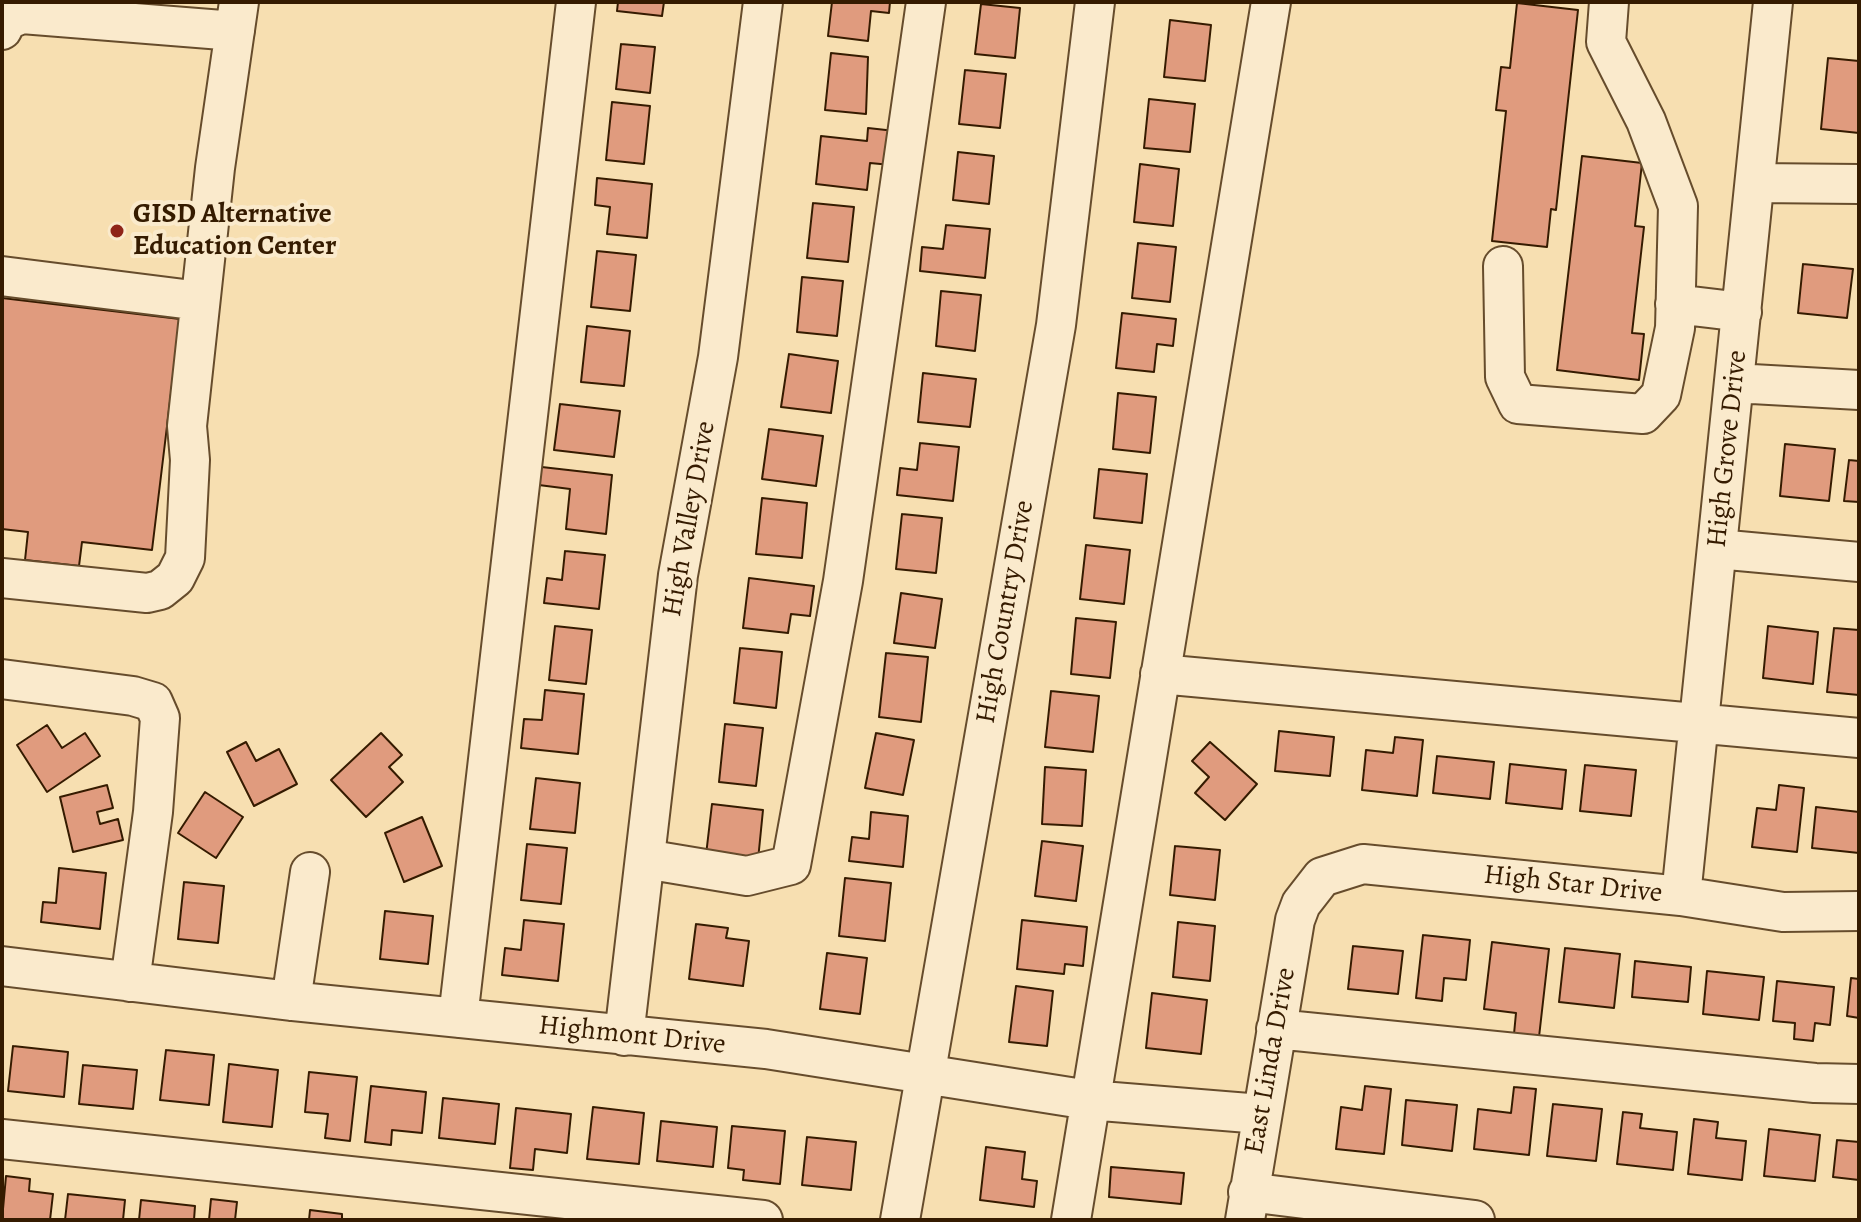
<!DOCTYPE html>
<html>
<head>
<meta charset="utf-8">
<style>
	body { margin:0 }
	#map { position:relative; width:1861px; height:1222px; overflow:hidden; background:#f7dfb1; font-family:Alegreya,serif }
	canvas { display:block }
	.frame { position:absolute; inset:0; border:4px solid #351b00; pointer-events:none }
</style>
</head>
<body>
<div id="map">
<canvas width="1861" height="1222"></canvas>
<div class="frame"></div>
</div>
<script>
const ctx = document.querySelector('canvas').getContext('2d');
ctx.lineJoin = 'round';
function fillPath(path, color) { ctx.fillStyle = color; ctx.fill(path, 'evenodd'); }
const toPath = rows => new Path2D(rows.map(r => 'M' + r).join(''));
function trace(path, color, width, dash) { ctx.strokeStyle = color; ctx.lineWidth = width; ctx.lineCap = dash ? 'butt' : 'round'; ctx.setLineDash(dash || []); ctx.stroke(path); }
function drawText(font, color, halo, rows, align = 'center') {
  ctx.font = font + ' Alegreya,serif'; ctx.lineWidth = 8; ctx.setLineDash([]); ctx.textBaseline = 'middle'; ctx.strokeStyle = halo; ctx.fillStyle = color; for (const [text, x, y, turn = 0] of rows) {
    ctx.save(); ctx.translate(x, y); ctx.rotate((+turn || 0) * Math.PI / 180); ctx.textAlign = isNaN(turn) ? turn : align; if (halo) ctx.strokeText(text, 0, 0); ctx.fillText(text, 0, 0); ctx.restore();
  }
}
const building = toPath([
	[618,2,664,2,662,16,617,11,618,2],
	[832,2,890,2,889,13,871,11,868,41,828,36,832,2],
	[1517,3,1578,10,1556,210,1551,209,1547,247,1492,241,1506,111,1496,110,1501,67,1510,68,1517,3],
	[981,4,1020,8,1015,58,975,54,981,4],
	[1170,20,1211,25,1205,81,1164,77,1170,20],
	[621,44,655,47,650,93,616,89,621,44],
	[831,53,868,57,866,114,825,110,831,53],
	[1828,58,1859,61,1859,133,1821,129,1828,58],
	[965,70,1006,74,1000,128,959,124,965,70],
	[1149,99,1195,104,1190,152,1144,148,1149,99],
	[612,102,650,106,644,164,606,160,612,102],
	[868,128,895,131,891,165,870,163,867,190,816,184,821,136,867,141,868,128],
	[958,152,994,156,989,204,953,200,958,152],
	[1582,156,1642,163,1635,226,1644,227,1632,333,1644,334,1639,380,1557,370,1582,156],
	[1140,164,1179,169,1173,226,1134,222,1140,164],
	[597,178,652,184,647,238,607,234,610,207,595,205,597,178],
	[813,203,854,207,848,262,807,258,813,203],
	[946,225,990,229,985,278,920,271,922,247,943,249,946,225],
	[1138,243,1176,247,1170,302,1132,298,1138,243],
	[597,251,636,255,630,311,591,307,597,251],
	[1803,264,1853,269,1847,318,1798,313,1803,264],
	[802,277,843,281,837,336,797,332,802,277],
	[941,291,981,295,975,351,936,346,941,291],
	[2,298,180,319,152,550,82,542,79,566,25,560,28,532,2,529,2,298],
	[1122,313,1176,319,1173,346,1157,344,1154,372,1116,368,1122,313],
	[587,326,630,331,624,386,581,382,587,326],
	[789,354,838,361,831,413,781,407,789,354],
	[923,373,976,379,970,427,918,422,923,373],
	[1118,393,1156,397,1150,453,1113,449,1118,393],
	[560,404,620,411,614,457,554,450,560,404],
	[769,429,823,436,816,486,762,479,769,429],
	[920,443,959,447,953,501,897,495,900,468,917,470,920,443],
	[1785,444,1835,449,1829,501,1780,496,1785,444],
	[1849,460,1859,461,1859,502,1844,501,1849,460],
	[533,466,612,475,606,534,566,529,570,489,531,484,533,466],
	[1099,469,1147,474,1142,523,1094,518,1099,469],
	[762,498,807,503,802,558,756,554,762,498],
	[902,514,942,518,936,573,896,569,902,514],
	[1086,545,1130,550,1124,604,1080,599,1086,545],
	[565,551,605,555,599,609,544,603,547,578,562,580,565,551],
	[749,578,814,586,810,616,791,614,788,633,743,628,749,578],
	[901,593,942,599,935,648,894,643,901,593],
	[1076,618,1116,622,1110,678,1071,674,1076,618],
	[555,626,592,630,586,684,549,680,555,626],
	[1768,626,1818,632,1813,684,1763,678,1768,626],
	[1834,628,1859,630,1859,695,1827,692,1834,628],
	[740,648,782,652,776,708,734,703,740,648],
	[886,653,928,657,921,722,879,717,886,653],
	[545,690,584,694,578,754,521,748,524,719,542,720,545,690],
	[1051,691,1099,696,1093,752,1045,747,1051,691],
	[725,724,763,728,756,786,719,782,725,724],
	[47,725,62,748,85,733,100,756,47,792,17,745,47,725],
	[1279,731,1334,737,1330,776,1275,771,1279,731],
	[381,733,402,755,389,767,403,782,366,817,331,780,381,733],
	[876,733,914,740,903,795,865,788,876,733],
	[1395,737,1423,740,1417,796,1362,790,1366,750,1393,753,1395,737],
	[246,742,256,761,279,749,297,784,254,806,227,752,246,742],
	[1210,742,1257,784,1225,820,1195,793,1209,777,1192,761,1210,742],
	[1437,756,1494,762,1490,799,1433,793,1437,756],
	[1510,764,1566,770,1562,809,1506,803,1510,764],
	[1585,765,1636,770,1631,816,1580,811,1585,765],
	[1045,767,1086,770,1082,826,1042,824,1045,767],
	[536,778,580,783,575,833,530,829,536,778],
	[107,785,113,808,97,812,100,824,118,819,123,840,73,852,60,797,107,785],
	[1779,785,1804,788,1797,852,1752,847,1757,808,1776,810,1779,785],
	[205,792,243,817,216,858,178,833,205,792],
	[712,804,763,810,758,860,706,855,712,804],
	[1816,807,1859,812,1859,853,1812,848,1816,807],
	[871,812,908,816,903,867,849,861,852,837,869,839,871,812],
	[422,817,442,866,404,882,385,833,422,817],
	[1042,841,1083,846,1076,901,1035,896,1042,841],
	[527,844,567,848,561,904,521,900,527,844],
	[1175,846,1220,850,1215,900,1170,895,1175,846],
	[59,868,106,873,100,929,41,922,43,902,56,903,59,868],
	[845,878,891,883,885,941,839,936,845,878],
	[184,882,224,886,218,943,178,939,184,882],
	[385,911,433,916,428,964,380,959,385,911],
	[524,920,564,924,558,981,502,975,505,948,521,950,524,920],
	[1022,920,1087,927,1083,966,1065,964,1064,974,1017,969,1022,920],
	[1178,922,1215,926,1210,981,1173,977,1178,922],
	[696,924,728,928,726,938,749,941,743,986,689,979,696,924],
	[1423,935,1470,940,1466,980,1444,978,1442,1001,1416,998,1423,935],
	[1492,942,1549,949,1539,1037,1514,1034,1516,1013,1484,1009,1492,942],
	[1353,946,1403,951,1398,994,1348,989,1353,946],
	[1565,948,1620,954,1614,1008,1559,1002,1565,948],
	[827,953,867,958,860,1014,820,1009,827,953],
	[1635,961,1691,967,1688,1002,1632,997,1635,961],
	[1707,971,1764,977,1759,1020,1703,1014,1707,971],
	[1851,978,1859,979,1859,1018,1847,1016,1851,978],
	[1777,981,1834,987,1830,1025,1815,1023,1813,1041,1794,1039,1795,1023,1773,1021,1777,981],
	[1016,986,1053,991,1047,1046,1009,1042,1016,986],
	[1152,993,1207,1000,1201,1054,1146,1048,1152,993],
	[13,1046,68,1052,64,1097,8,1091,13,1046],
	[166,1050,214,1055,209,1105,160,1100,166,1050],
	[229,1064,278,1070,272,1127,223,1122,229,1064],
	[83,1065,137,1070,133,1109,79,1104,83,1065],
	[309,1072,357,1077,350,1141,325,1138,328,1114,305,1112,309,1072],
	[371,1086,426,1092,422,1133,392,1130,391,1145,365,1142,371,1086],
	[1365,1086,1391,1089,1384,1154,1336,1149,1341,1107,1362,1110,1365,1086],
	[1514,1087,1536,1089,1529,1155,1474,1149,1478,1109,1511,1113,1514,1087],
	[443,1098,499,1104,495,1144,439,1138,443,1098],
	[1406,1100,1457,1105,1452,1151,1402,1145,1406,1100],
	[1553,1104,1602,1109,1596,1161,1547,1156,1553,1104],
	[593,1107,644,1113,639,1164,587,1159,593,1107],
	[516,1108,571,1114,567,1153,535,1149,533,1170,510,1168,516,1108],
	[1623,1112,1642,1114,1640,1128,1677,1132,1673,1170,1617,1164,1623,1112],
	[1694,1119,1718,1122,1716,1138,1746,1141,1742,1180,1688,1174,1694,1119],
	[661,1121,717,1127,713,1167,657,1161,661,1121],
	[732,1126,785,1131,780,1184,743,1180,744,1170,728,1168,732,1126],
	[1769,1129,1820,1135,1815,1181,1764,1176,1769,1129],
	[807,1137,856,1142,851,1190,802,1185,807,1137],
	[1837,1140,1859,1142,1859,1180,1833,1177,1837,1140],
	[986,1147,1025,1152,1022,1179,1037,1181,1034,1207,980,1200,986,1147],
	[1111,1167,1184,1173,1181,1204,1109,1197,1111,1167],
	[6,1176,30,1179,29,1191,53,1194,50,1220,2,1220,6,1176],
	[68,1194,125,1200,123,1220,65,1220,68,1194],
	[211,1199,237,1202,235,1220,209,1220,211,1199],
	[141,1200,195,1206,194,1220,139,1220,141,1200],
	[310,1210,342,1214,342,1220,309,1220,310,1210]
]);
const minor = toPath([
	[2,30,7,20,22,14,235,31],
	[1756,183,1859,184],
	[1503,266,1505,377,1518,404,1643,414,1661,395,1675,328,1678,206,1646,121,1606,42,1609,2],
	[2,276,200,301],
	[1675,304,1742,312],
	[1734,383,1859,390],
	[1717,549,1859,562],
	[2,578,147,593,160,590,175,578,185,558,190,460,187,426,215,168,239,2],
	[1160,674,1859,738],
	[2,679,133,696,153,702,160,718,153,812,130,982],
	[645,859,747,876,791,865,843,581,926,2],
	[1681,896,1773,2],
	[2,966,291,1001,766,1049,1089,1100,1261,1114],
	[291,1001,310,872],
	[458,1018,576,2],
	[1276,1029,1815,1083,1859,1084],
	[624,1036,678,575,718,357,763,2],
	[2,1139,763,1220],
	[1248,1192,1475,1220],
	[900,1220,1056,325,1095,2],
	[1071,1220,1271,2],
	[1245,1220,1295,920,1301,904,1322,877,1363,864,1681,896,1783,912,1859,911]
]);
const markers = [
	[117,231,8,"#8f2418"]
];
const poiNames = [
	["GISD Alternative",133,215],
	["Education Center",133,247]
];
const streetNames = [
	["High Grove Drive",1728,449,-84],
	["High Valley Drive",690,519,-80],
	["High Country Drive",1006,612,-80],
	["High Star Drive",1573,885,6],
	["Highmont Drive",632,1036,6],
	["East Linda Drive",1271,1061,-80]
];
fillPath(building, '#e09b7e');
trace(building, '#351b00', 2);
trace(minor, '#664c2c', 42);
trace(minor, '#faeacc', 38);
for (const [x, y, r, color] of markers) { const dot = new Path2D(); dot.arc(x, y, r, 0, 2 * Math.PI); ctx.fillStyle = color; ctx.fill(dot); trace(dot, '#faeacc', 3); }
drawText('bold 28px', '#351b00', '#faeacc', poiNames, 'left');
drawText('28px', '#351b00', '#faeacc', streetNames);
</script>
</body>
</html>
